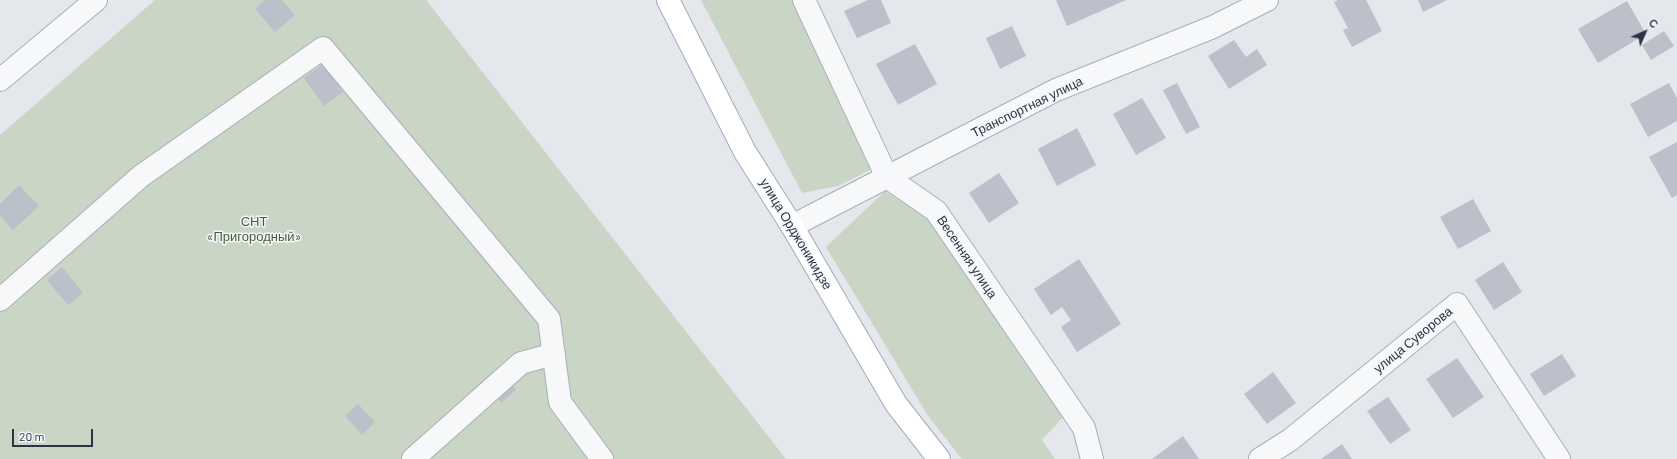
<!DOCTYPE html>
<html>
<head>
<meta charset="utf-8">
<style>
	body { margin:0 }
	#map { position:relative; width:1677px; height:459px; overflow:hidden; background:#e4e7ec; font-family:Barlow,sans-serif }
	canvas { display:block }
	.north { position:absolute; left:1625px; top:12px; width:40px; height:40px; -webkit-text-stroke:3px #f4f6f9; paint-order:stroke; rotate:45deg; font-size:11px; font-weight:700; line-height:16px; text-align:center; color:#2b3445 }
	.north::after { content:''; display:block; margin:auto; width:14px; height:18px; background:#2b3445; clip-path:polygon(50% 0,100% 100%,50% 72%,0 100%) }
	.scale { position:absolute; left:12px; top:429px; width:81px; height:18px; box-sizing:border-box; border:2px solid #2b3445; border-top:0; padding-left:5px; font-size:12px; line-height:14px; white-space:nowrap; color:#2b3445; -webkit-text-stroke:3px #f4f6f9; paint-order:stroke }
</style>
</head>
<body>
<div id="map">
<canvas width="1677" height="459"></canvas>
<div class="north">С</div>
<div class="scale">20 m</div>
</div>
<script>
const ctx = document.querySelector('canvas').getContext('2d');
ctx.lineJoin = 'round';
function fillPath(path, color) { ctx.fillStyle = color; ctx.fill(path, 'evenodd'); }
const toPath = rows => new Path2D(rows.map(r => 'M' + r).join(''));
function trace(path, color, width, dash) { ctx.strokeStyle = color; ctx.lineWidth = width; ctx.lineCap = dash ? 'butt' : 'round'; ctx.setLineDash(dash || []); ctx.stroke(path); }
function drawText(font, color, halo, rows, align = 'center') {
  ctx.font = font + ' Barlow,sans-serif'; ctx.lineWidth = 3; ctx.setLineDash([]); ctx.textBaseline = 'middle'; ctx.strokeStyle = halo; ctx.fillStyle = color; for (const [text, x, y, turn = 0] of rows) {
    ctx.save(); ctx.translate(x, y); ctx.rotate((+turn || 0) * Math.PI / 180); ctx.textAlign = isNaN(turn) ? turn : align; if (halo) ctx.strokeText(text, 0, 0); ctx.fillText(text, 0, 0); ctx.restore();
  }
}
const green = toPath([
	[155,0,426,0,786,459,0,459,0,135],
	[701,0,795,0,874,168,838,186,802,193],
	[885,191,926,217,1063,417,1042,440,1055,459,962,459,928,416,826,247]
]);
const building = toPath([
	[265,0,282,0,295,15,275,32,255,9],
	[868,0,881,0,891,23,857,38,844,11],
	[1056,0,1126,0,1067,26],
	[1338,0,1366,0,1382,31,1352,47,1343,30,1348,28,1334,2],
	[1418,0,1447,0,1423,12],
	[1627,1,1646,34,1598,63,1578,29],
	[1012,26,1026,56,1000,69,986,38],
	[1664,31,1674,46,1651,60,1642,45],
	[1234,40,1246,57,1257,49,1267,65,1229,89,1208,56],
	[915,44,937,84,898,105,876,64],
	[323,64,343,92,324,106,304,78],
	[1177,83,1200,127,1186,134,1163,90],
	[1669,83,1677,98,1677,121,1648,137,1630,104],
	[1142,98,1166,138,1136,155,1113,114],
	[1077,128,1096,165,1057,186,1038,149],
	[1677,142,1677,195,1672,198,1649,157],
	[999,173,1019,203,989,223,969,193],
	[19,185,39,206,13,230,0,216,0,204],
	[1473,199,1491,231,1458,249,1440,217],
	[1079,259,1121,324,1077,352,1061,327,1071,320,1062,307,1051,315,1034,289],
	[1503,262,1522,292,1494,310,1475,280],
	[62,267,83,293,68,305,47,280],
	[1562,354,1576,376,1544,396,1530,374],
	[1457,358,1484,397,1453,418,1426,379],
	[499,369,516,390,501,403,483,383],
	[1273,372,1296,403,1267,424,1244,394],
	[1388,397,1411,430,1390,444,1367,411],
	[358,404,375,422,362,435,345,416],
	[1183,436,1199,459,1152,459],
	[1342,444,1352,459,1321,459]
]);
const minor = toPath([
	[804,0,887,177,936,211,1084,428,1092,459],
	[0,80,96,0],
	[792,226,1056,90,1213,27,1267,0],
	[0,300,141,176,323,48,549,319,560,402,602,459],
	[413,459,521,363,554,354],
	[1260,459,1290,440,1457,304,1559,459]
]);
const major = toPath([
	[668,0,745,152,792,226,896,404,939,459]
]);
const streetNames = [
	["Транспортная улица",1027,107,-26],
	["улица Орджоникидзе",796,234,59],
	["Весенняя улица",967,257,56],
	["улица Суворова",1413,340,-39]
];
const parkNames = [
	["СНТ",254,222],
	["«Пригородный»",254,237]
];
fillPath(green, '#c9d6c5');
fillPath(building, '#bbc0ca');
trace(minor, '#a9aeb7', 24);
trace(major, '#a3abb8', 24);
trace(minor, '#f7f8fa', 22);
trace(major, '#fff', 22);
drawText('13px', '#2b3445', '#f4f6f9', streetNames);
drawText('13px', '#3f6138', '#f4f6f9', parkNames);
</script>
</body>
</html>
